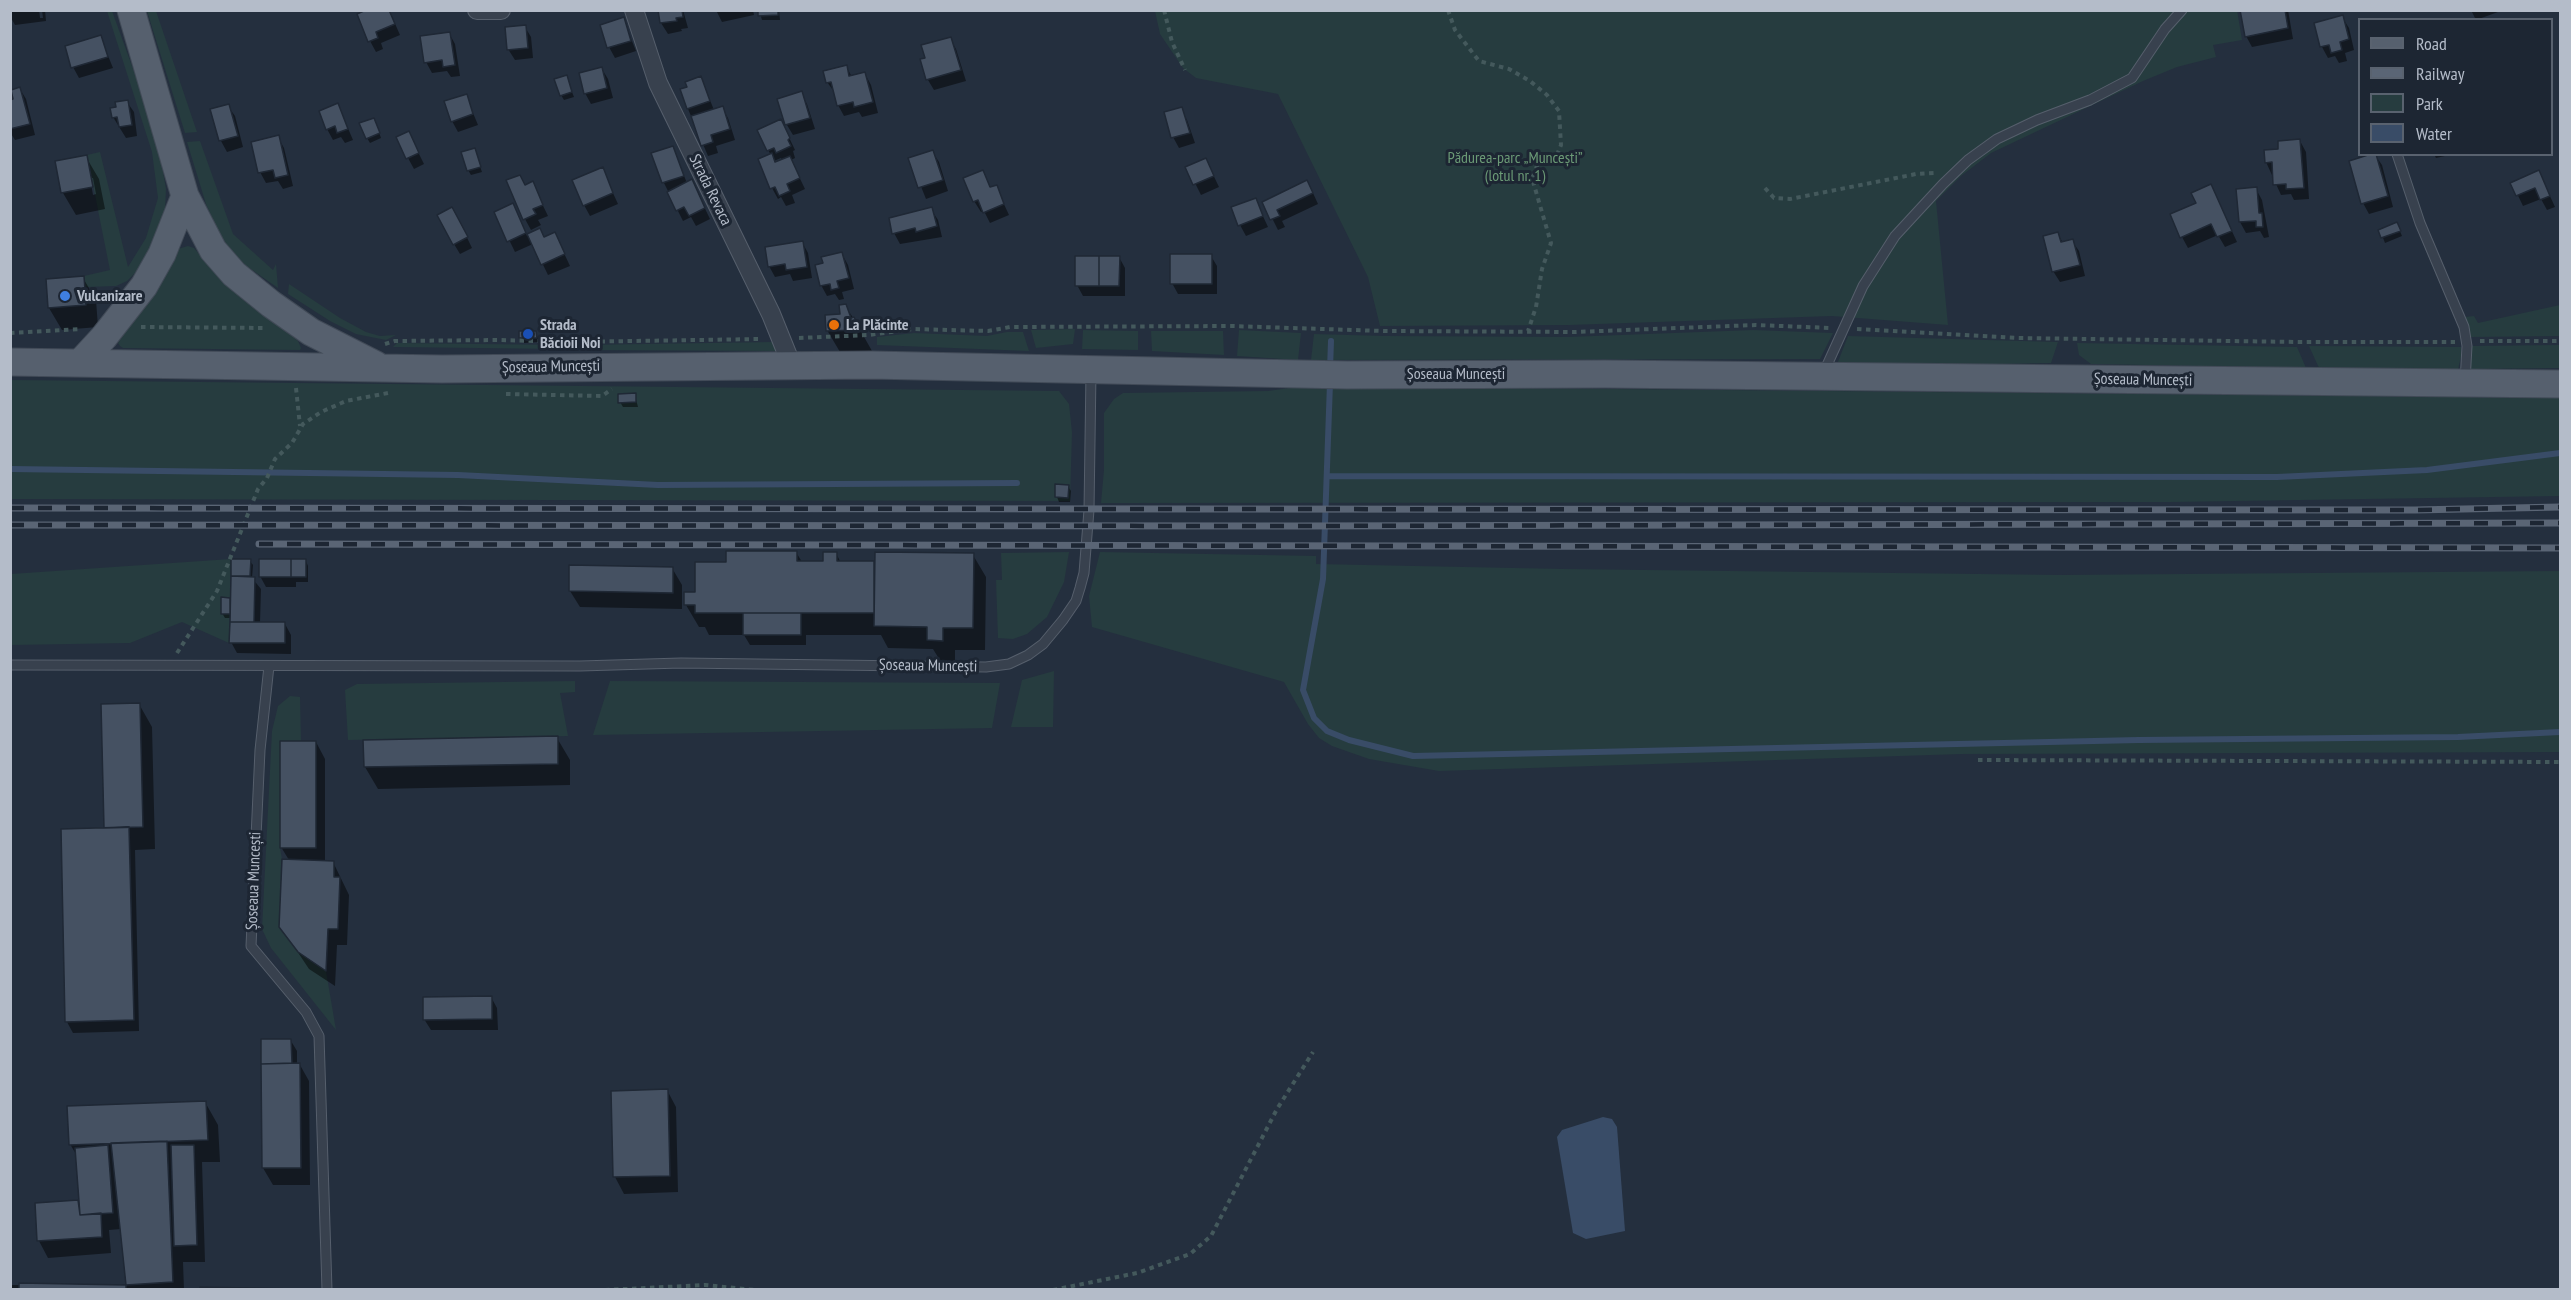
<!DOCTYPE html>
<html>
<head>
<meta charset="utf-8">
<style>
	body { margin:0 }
	#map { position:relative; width:2571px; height:1300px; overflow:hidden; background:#242f3e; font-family:"PT Sans Narrow",sans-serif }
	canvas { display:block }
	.frame { position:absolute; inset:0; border:12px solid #b4bcc9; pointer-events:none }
	.legend { position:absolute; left:2358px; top:18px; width:195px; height:138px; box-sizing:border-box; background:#1d2633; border:2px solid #59626f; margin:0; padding:8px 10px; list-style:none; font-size:18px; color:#b4bcc9 }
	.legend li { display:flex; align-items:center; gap:12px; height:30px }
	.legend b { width:30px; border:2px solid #59626f }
</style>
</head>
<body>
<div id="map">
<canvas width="2571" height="1300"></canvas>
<div class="frame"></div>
<ul class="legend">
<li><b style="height:8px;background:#56606e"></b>Road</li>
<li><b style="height:8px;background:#5a6575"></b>Railway</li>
<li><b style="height:16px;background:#263c3f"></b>Park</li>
<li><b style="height:16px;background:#394c67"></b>Water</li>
</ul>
</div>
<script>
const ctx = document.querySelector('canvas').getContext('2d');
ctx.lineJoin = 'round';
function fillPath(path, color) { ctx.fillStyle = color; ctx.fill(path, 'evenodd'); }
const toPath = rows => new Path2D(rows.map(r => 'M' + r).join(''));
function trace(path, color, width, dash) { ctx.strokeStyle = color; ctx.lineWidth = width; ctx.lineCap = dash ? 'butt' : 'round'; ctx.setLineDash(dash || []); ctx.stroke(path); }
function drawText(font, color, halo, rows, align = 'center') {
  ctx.font = font + ' "PT Sans Narrow",sans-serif'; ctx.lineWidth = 6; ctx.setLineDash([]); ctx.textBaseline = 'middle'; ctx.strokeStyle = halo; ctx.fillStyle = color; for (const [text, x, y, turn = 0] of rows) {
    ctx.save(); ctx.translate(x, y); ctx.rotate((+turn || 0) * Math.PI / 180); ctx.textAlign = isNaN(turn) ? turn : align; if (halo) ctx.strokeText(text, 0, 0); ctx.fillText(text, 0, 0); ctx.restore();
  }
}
const green = toPath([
	[2237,10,2242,40,2213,45,2216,57,2177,67,2143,81,1991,153,1961,176,1936,201,1948,325,1832,316,1569,325,1380,326,1368,277,1278,94,1196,78,1183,68,1160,34,1155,11],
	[107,11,112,11,148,110,161,160,166,189,165,210,151,249,138,270,127,281,116,286,85,287,84,276,110,270,87,155,100,152,128,267,146,238,158,198,152,152],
	[147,11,156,11,197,132,185,133],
	[200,141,233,234,273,270,276,264,278,288,245,265,228,247,217,229,206,204,187,142],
	[188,246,194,248,214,272,298,341,301,348,300,350,123,348,120,346,118,343,178,249],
	[289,284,340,318,366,332,380,336,396,335,386,340,356,334,330,321,288,294],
	[2560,305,2560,336,2471,337,2465,317,2474,316,2478,323],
	[1075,329,1073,344,1036,348,1031,330],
	[1083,330,1138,331,1138,350,1082,349],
	[1239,330,1301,333,1298,360,1237,356],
	[1753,330,1833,333,1820,359,1311,360,1314,334,1384,336,1568,337],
	[1151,331,1223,331,1224,355,1152,351],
	[1007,332,1023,332,1029,351,877,345,877,337,914,333,987,336],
	[1848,336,2058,342,2051,363,1836,367],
	[773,342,776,351,581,350,581,345],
	[397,343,562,345,562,349,393,347],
	[2077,343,2297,347,2306,368,2091,364,2079,355],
	[2560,345,2560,368,2470,369,2471,346],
	[2309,346,2461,347,2461,356,2458,370,2319,368],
	[11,380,1059,391,1069,404,1072,432,1070,501,11,499],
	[1304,386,2560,398,2560,496,2171,502,1101,503,1104,470,1104,413,1114,399,1123,393,1268,391],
	[1069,552,1064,582,1047,617,1027,634,1013,639,998,638,996,580,1002,580,1001,553],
	[1100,552,1316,556,1316,564,1564,569,2061,575,2560,571,2560,752,1962,754,1439,771,1369,759,1332,746,1319,738,1308,724,1284,682,1092,627,1089,596],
	[231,559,230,598,221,598,221,613,230,614,229,643,182,622,130,643,11,645,11,574],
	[1054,671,1053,727,1011,727,1022,680],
	[575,681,575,692,560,693,568,736,348,740,345,690,357,684],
	[610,681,1000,683,992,728,593,735],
	[290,696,300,697,301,741,280,741,280,848,282,859,279,927,298,952,326,971,336,1030,271,948,262,929,272,731,278,706]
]);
const water = toPath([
	[1603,1117,1612,1119,1617,1127,1625,1231,1586,1239,1573,1233,1557,1137,1562,1130]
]);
const shadow = toPath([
	[10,10,39,10,40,18,43,18,42,10,45,10,46,21,15,25,10,16],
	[389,10,400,35,381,43,383,49,376,52,370,41],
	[660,10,683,10,688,28,681,29,682,31,668,34,661,23],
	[716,10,753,10,754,15,722,22],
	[759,10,779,10,780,20,762,20],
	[2241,10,2288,10,2293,39,2252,47,2246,36],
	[2471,10,2497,10,2498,12,2476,20],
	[2342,17,2349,28,2354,50,2345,53,2347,61,2339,63,2335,56,2328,58,2322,47,2316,24],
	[623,19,636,51,615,58,609,47],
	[525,27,531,37,533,58,515,60,508,49],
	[449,33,455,44,460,76,451,77,447,71,432,73,426,62],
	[100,36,113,68,79,78,73,67],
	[950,38,956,49,966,81,934,90,928,80,922,60,927,59],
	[846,66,852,77,865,74,871,85,878,113,862,117,859,112,844,116,838,105,835,93,827,82],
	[602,69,608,79,613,98,591,104,585,93],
	[566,77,574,97,564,100,561,95],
	[701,78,714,110,722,107,728,118,735,140,716,146,718,153,708,156,688,109,689,88],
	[20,89,26,99,35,135,15,140,10,132,10,101,15,100],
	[801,93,807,104,815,129,793,135,787,125,779,100],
	[466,96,478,125,458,132,452,121],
	[127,102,134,112,137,136,126,138,113,117],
	[338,105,353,140,345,143,341,137,333,140,327,129],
	[228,106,235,116,243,147,227,152,221,141,212,110],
	[1181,109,1187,120,1195,143,1179,148,1173,137],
	[376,124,381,138,370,143,367,138],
	[786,131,795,150,793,151,795,158,791,160,805,189,792,195,795,203,786,206,781,197,778,199,772,188,771,155,768,150],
	[781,158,782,161,776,164,774,161],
	[278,137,284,148,293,186,283,189,278,181,266,183,260,172],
	[2300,141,2306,152,2309,199,2294,200,2291,194,2281,195,2266,162,2280,150],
	[414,144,424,164,414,169,408,158],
	[672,147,687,183,697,192,710,219,696,226,691,217,683,221,664,183,653,154],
	[474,150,482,172,471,175,468,170],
	[932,151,939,162,948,191,926,199,910,159],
	[2434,154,2454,154,2436,158],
	[2375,155,2382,165,2393,207,2369,214,2363,203],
	[86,157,99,179,105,209,76,215,63,193],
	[90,178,93,178,96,194,93,195],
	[1206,160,1219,187,1201,195,1187,167],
	[602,169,618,204,590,216,584,205],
	[2539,172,2555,207,2547,210,2541,199,2523,206,2512,183],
	[532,183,548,216,538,220,541,225,531,230,525,219],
	[2211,186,2237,242,2225,247,2218,235,2188,248,2182,237,2198,203],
	[996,187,1009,215,990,223,984,211,981,212,974,201],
	[2256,189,2262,200,2269,237,2264,238,2260,231,2246,233,2240,222],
	[1313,193,1318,204,1282,221,1285,227,1278,230,1264,202],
	[1255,199,1268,227,1246,236,1240,225],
	[931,209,938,220,942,237,900,244,894,233],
	[496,213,518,216,527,236,540,230,544,239,555,234,570,266,548,275,533,244,515,252],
	[458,219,472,248,460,254,454,244],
	[2399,229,2402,236,2385,243,2380,230],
	[2058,234,2063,243,2072,241,2079,251,2085,276,2060,282,2053,271],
	[802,242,808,253,812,278,793,281,790,274,775,277,769,266],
	[842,254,848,265,854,289,842,292,844,299,839,300,835,294,827,296,821,285,824,264],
	[1211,256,1217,266,1217,294,1178,294,1172,283],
	[1119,257,1125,268,1125,296,1083,296,1077,285],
	[83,278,96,300,98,327,62,330,49,308],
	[845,306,854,319,872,351,840,352,827,330,842,316],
	[536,332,539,342,524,343,521,338],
	[635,395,638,407,623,407,620,402],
	[1068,486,1071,491,1070,502,1059,502,1057,497],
	[796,552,802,562,825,562,836,553,841,563,876,563,973,555,986,577,985,650,955,650,955,662,941,662,933,649,888,648,881,635,806,635,806,645,750,645,744,635,709,635,705,627,699,627,686,605,727,564],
	[250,561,253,565,252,578,261,589,260,623,285,624,291,635,291,654,237,653,231,642,231,618,225,618,222,613,222,599,232,599,234,577,232,575],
	[306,561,308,566,308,582,296,582,296,587,266,587,260,576],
	[672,568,682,585,682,609,580,607,570,591],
	[139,704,152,727,155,849,135,850,139,1031,73,1033,67,1022,106,830],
	[557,738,570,760,570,785,378,789,365,767],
	[316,742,325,759,325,862,333,862,349,895,347,945,337,945,335,986,309,969,281,927,289,860,281,847],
	[491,997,497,1008,498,1030,431,1030,424,1019],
	[262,1041,291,1041,297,1051,297,1065,300,1065,309,1081,310,1185,273,1185,263,1168],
	[667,1090,676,1107,678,1192,624,1194,615,1177],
	[205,1102,218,1125,220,1162,202,1162,205,1262,183,1262,184,1290,10,1290,10,1285,127,1286,121,1229,109,1230,111,1253,48,1258,39,1241,36,1204,80,1201,77,1156,70,1144]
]);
const stream = toPath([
	[1330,369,1331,341],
	[1330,383,1323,579,1303,690,1314,718,1327,731,1349,740,1413,756,2139,740,2458,737,2560,732],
	[10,469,458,475,658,485,1017,483],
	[1327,476,2277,477,2427,470,2560,453]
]);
const building = toPath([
	[366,10,389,10,395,24,376,32,378,38,368,42,357,14,366,10],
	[658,10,682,10,683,17,676,18,677,21,660,23,658,10],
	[758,10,778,10,778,15,758,16,758,10],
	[2240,10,2285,10,2288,28,2245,37,2240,10],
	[2343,15,2349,39,2340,42,2342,50,2331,53,2329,45,2320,47,2314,23,2343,15],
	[624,17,631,41,607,48,600,25,624,17],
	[526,25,528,48,507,50,505,27,526,25],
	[450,32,455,65,443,67,442,60,424,63,420,36,450,32],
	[101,35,108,57,71,68,65,46,101,35],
	[951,37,961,70,926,80,920,59,925,58,921,45,951,37],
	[847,65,849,76,865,72,873,102,854,107,853,102,837,106,831,82,826,83,823,71,847,65],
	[602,67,607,88,584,94,579,73,602,67],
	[567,75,572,92,560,96,554,79,567,75],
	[701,76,710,101,687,109,680,89,687,87,685,82,701,76],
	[20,87,30,124,10,129,10,100,13,99,11,90,20,87],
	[802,91,810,118,785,125,777,99,802,91],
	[467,94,473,114,451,122,444,101,467,94],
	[128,100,132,125,119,127,117,117,112,118,110,108,116,107,115,102,128,100],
	[338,103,348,129,337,133,335,126,326,130,319,111,338,103],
	[229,104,238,136,219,141,210,109,229,104],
	[723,106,730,129,711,135,713,142,701,146,691,116,723,106],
	[1182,107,1190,133,1171,138,1164,112,1182,107],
	[374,118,380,133,366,139,359,123,374,118],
	[781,119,790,138,788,140,791,146,776,153,774,148,767,151,757,130,781,119],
	[409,131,419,153,406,159,396,137,409,131],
	[279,135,288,175,275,178,273,170,258,173,251,142,279,135],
	[2300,139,2304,188,2286,189,2286,184,2273,185,2272,162,2265,163,2264,150,2278,149,2278,141,2300,139],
	[673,146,684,176,662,183,651,153,673,146],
	[475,148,481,167,467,171,461,152,475,148],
	[933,150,943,180,918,188,908,158,933,150],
	[772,153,775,162,790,156,800,178,787,184,790,191,779,196,775,187,770,189,758,159,772,153],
	[2371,154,2376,154,2388,196,2361,204,2349,161,2371,154],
	[87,155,93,187,61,193,55,161,87,155],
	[1206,158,1214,176,1193,185,1185,167,1206,158],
	[603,167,613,193,583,206,572,180,603,167],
	[983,170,990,187,997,185,1004,204,983,213,978,200,973,202,963,178,983,170],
	[2539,170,2550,196,2540,200,2535,188,2516,196,2510,183,2539,170],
	[520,175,525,185,533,181,543,205,533,209,536,214,523,220,506,180,520,175],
	[692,179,705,208,689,216,684,207,676,211,667,192,692,179],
	[1307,180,1313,193,1277,210,1280,216,1270,220,1262,202,1307,180],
	[2211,184,2232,231,2217,237,2211,224,2180,238,2170,214,2196,203,2191,193,2211,184],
	[2257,187,2259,213,2262,213,2263,227,2256,227,2256,221,2239,222,2236,189,2257,187],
	[1256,198,1263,216,1238,226,1231,207,1256,198],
	[513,203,526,233,507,242,494,212,513,203],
	[452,207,468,237,453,245,437,215,452,207],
	[932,207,937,226,916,232,915,228,892,234,889,218,932,207],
	[2397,222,2401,231,2381,238,2378,230,2397,222],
	[540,228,544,237,555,232,565,254,541,265,527,234,540,228],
	[2058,232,2061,242,2073,239,2080,265,2052,272,2043,236,2058,232],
	[803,241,807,267,786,270,785,264,768,267,765,247,803,241],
	[842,252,849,278,837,281,839,288,831,290,830,284,820,286,815,265,823,263,821,257,842,252],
	[1170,254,1212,254,1212,284,1170,284,1170,254],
	[1075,256,1099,256,1099,286,1075,286,1075,256],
	[1099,256,1120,256,1119,286,1099,286,1099,256],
	[84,276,86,305,48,308,46,279,84,276],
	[846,304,851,318,854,317,861,330,826,331,825,315,840,314,839,305,846,304],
	[519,331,536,331,537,338,519,338,519,331],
	[636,393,636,402,618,403,618,394,636,393],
	[1055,484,1069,485,1068,498,1055,497,1055,484],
	[726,551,797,551,797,561,823,561,823,552,837,552,837,561,874,561,874,613,695,613,695,605,684,605,684,592,695,592,695,562,726,562,726,551],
	[875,552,974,553,973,628,943,628,943,641,927,640,927,627,874,626,875,552],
	[231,559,251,559,250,576,231,576,231,559],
	[259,559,291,559,291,577,259,577,259,559],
	[291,559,306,559,306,577,291,577,291,559],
	[569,565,673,567,673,593,569,591,569,565],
	[231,576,255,577,254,622,230,622,231,576],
	[221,597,230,598,230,614,221,614,221,597],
	[743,613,801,613,801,635,743,635,743,613],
	[230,622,285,622,285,643,229,643,230,622],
	[140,703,143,827,104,828,101,704,140,703],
	[558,736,558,764,364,767,363,740,558,736],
	[280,741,316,741,316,848,280,848,280,741],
	[129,827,134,1020,65,1022,61,829,129,827],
	[282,859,334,861,334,877,340,877,338,929,328,929,326,971,298,952,279,927,282,859],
	[492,996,492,1019,423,1020,423,997,492,996],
	[261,1039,291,1039,292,1063,261,1064,261,1039],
	[300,1063,301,1168,262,1168,261,1064,300,1063],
	[668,1089,670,1176,613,1177,611,1091,668,1089],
	[206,1101,208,1140,69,1145,67,1106,206,1101],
	[167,1141,173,1282,126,1285,111,1143,167,1141],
	[108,1145,113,1213,80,1215,75,1148,108,1145],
	[171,1145,194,1145,197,1245,174,1246,171,1145],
	[78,1200,80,1215,101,1213,102,1237,37,1241,35,1203,78,1200],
	[19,1283,126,1285,126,1290,19,1290,19,1283],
	[200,1287,296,1289,200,1290,200,1287]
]);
const path = toPath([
	[1164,10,1172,42,1185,70],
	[1448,10,1455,30,1479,61,1509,69,1530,81,1547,95,1559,111,1561,145,1557,155,1539,161,1532,178,1551,243,1542,269,1536,307,1528,331],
	[1765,188,1774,198,1790,199,1916,174,1934,173],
	[141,327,266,328],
	[1857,329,2018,338,2301,342,2455,342],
	[10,333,80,329],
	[799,338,869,335,913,329,988,331,1010,327,1231,326,1384,331,1575,332,1756,325,1831,328],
	[2480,341,2560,341],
	[385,344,395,341,498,340,569,342,761,339],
	[296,388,300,426],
	[506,394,602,396,612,389],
	[177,653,217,591,258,489,267,478,275,459,292,443,303,424,321,412,346,401,388,393],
	[1978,760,2560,762],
	[605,1290,705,1285,755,1290],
	[1053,1290,1137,1273,1190,1254,1211,1236,1277,1109,1313,1052]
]);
const service = toPath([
	[2397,154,2420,223,2464,327,2467,346,2465,382],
	[1823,374,1863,286,1895,236,1943,184,1968,160,1997,139,2037,120,2090,100,2132,78,2165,29,2182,10],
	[10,665,580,666,681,663,986,667,1009,664,1028,655,1043,644,1063,620,1076,601,1080,588,1084,573,1089,510,1091,372],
	[269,666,260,750,251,946,306,1012,319,1036,327,1290]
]);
const minor = toPath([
	[477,10,501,10],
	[634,10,658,83,771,314,792,366]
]);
const primary = toPath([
	[131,10,185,196,213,250,234,274,271,304,311,332,376,365],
	[10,362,442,369,871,365,1347,375,1605,374,2560,384],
	[80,363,104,337,144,286,162,254,185,196]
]);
const rail = toPath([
	[10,508,2415,510,2560,507],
	[10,525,1298,526,2560,523],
	[259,544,2560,548]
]);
const markers = [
	[65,296,6,"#3f7fe0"],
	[834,325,6,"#e8710a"],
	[528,334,6,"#1a4fb4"]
];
const parkNames = [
	["Pădurea-parc „Muncești”",1515,158],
	["(lotul nr. 1)",1515,176]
];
const streetNames = [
	["Strada Revaca",710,190,64],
	["Șoseaua Muncești",551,367,-1],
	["Șoseaua Muncești",1456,374],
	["Șoseaua Muncești",2143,380,1],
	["Șoseaua Muncești",928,666,1],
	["Șoseaua Muncești",254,881,-88]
];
const poiNames = [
	["Vulcanizare",77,296],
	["Strada",540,325],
	["Băcioii Noi",540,343],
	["La Plăcinte",846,325]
];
fillPath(green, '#263c3f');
fillPath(water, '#394c67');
fillPath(shadow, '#0007');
trace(stream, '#394c67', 6);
fillPath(building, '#455162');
trace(building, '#1f2835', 1.5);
trace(service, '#565f6c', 11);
trace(minor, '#565f6c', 20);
trace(primary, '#414a57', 29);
trace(path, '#44595c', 4, [4.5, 4.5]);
trace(service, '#38414e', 9);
trace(minor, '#38414e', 18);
trace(primary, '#56606e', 27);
trace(rail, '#5a6575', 7);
trace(rail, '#1d2633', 4.5, [14]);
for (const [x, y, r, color] of markers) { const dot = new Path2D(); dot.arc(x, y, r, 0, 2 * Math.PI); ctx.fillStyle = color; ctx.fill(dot); trace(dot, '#1d2633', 2); }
drawText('16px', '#6b9a76', '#1d2633', parkNames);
drawText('16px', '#b4bcc9', '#1d2633', streetNames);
drawText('bold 16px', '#b4bcc9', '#1d2633', poiNames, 'left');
</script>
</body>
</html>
